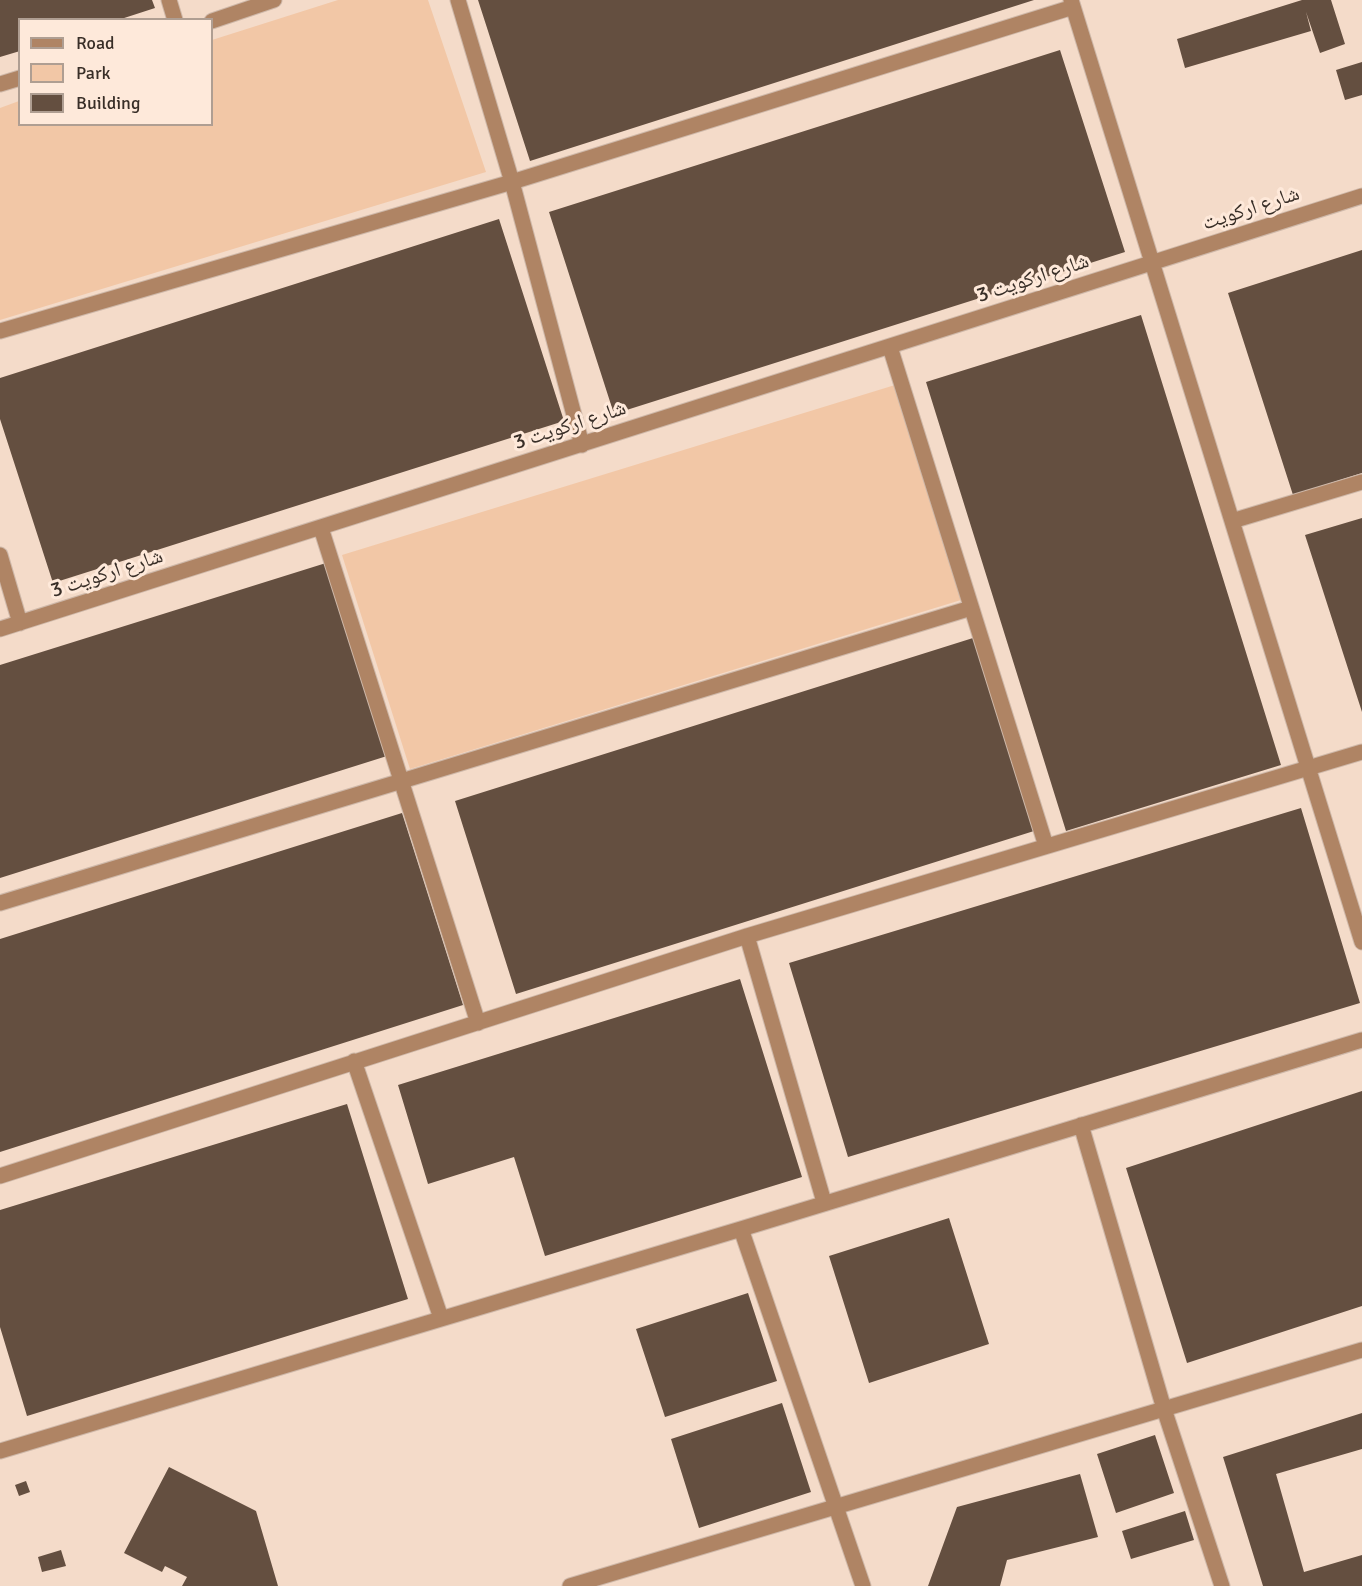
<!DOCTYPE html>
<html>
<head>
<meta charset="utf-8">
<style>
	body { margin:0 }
	#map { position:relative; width:1362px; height:1586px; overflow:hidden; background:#f4dbc9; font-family:Signika,sans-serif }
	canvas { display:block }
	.legend { position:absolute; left:18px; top:18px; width:195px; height:108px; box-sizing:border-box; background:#fee9da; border:2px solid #af9e92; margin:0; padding:8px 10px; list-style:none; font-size:18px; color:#382e27 }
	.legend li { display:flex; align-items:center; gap:12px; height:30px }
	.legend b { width:30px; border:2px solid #af9e92 }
</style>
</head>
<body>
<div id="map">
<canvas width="1362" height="1586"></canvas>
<ul class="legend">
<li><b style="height:8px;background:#af8464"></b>Road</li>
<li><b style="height:16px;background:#f2c7a6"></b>Park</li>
<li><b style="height:16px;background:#644f40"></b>Building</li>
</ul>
</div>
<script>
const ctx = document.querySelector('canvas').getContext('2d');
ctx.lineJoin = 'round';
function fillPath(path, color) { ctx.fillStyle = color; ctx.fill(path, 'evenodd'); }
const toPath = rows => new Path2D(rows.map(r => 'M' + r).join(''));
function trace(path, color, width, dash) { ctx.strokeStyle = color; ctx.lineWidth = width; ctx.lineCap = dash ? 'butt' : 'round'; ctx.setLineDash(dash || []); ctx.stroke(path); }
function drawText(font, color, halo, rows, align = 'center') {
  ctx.font = font + ' Signika,"Noto Naskh Arabic",sans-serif'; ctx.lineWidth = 6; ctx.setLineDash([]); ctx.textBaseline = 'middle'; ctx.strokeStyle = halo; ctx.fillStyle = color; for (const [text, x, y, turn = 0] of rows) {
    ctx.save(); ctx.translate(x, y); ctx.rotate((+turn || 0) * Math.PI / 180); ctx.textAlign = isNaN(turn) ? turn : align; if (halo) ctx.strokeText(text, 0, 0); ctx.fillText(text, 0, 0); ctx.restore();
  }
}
const green = toPath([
	[338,0,428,0,486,172,0,320,0,108,19,101,20,124,212,124,212,40],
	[895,385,961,600,410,769,342,555]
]);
const building = toPath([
	[0,0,152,0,155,8,118,20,20,20,20,51,0,57],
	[478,0,1034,0,530,161],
	[1302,0,1331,0,1345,44,1320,53,1306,12,1311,31,1185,68,1177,39],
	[1060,50,1125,252,614,414,549,212],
	[1362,62,1362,95,1345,100,1336,70],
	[499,219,564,421,53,583,0,419,0,378],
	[1362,250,1362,473,1293,495,1228,293],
	[1141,315,1281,765,1066,831,926,382],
	[1362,518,1362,712,1305,535],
	[326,563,387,756,0,878,0,665],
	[973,638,1034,831,516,994,455,801],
	[1301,808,1360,1003,848,1157,789,963],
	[402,813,463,1005,0,1152,0,939],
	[740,979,802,1177,545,1256,514,1157,428,1184,398,1085],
	[1362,1091,1362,1306,1187,1363,1126,1168],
	[347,1104,408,1299,27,1416,0,1327,0,1210],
	[949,1218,989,1344,869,1383,829,1256],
	[748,1293,777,1381,665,1417,636,1329],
	[782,1403,811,1492,699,1528,671,1439],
	[1362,1413,1362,1449,1276,1474,1304,1572,1362,1555,1362,1586,1263,1586,1223,1457],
	[1155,1435,1174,1493,1116,1513,1097,1454],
	[169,1467,256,1511,278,1586,182,1586,187,1577,165,1566,162,1572,124,1553],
	[1080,1474,1098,1537,1007,1560,1000,1586,928,1586,957,1507],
	[26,1481,30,1492,19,1496,15,1485],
	[1185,1511,1194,1540,1131,1559,1122,1531],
	[61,1550,66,1566,42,1572,38,1557]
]);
const minor = toPath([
	[169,0,175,20],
	[458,0,512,182,582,445],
	[1071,0,1362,942],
	[212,21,274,0],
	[0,84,20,78],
	[0,331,512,182,1073,7],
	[890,347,1046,846],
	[1232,521,1362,482],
	[321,528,478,1023],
	[0,555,20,623],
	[0,629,1362,196],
	[0,903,971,608],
	[747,936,824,1202],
	[354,1061,441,1318],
	[1081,1125,1164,1409,1222,1586],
	[0,1176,747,936,1362,752],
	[741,1229,863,1586],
	[0,1451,741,1229,1362,1040],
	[570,1586,1362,1350]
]);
const streetNames = [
	["شارع اركويت",1251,209,-18],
	["شارع اركويت 3",1033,279,-18],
	["شارع اركويت 3",570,426,-18],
	["شارع اركويت 3",107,574,-18]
];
fillPath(green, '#f2c7a6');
fillPath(building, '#644f40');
trace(minor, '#ceb8a9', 17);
trace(minor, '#af8464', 15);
drawText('21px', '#382e27', '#fee9da', streetNames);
</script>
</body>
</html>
